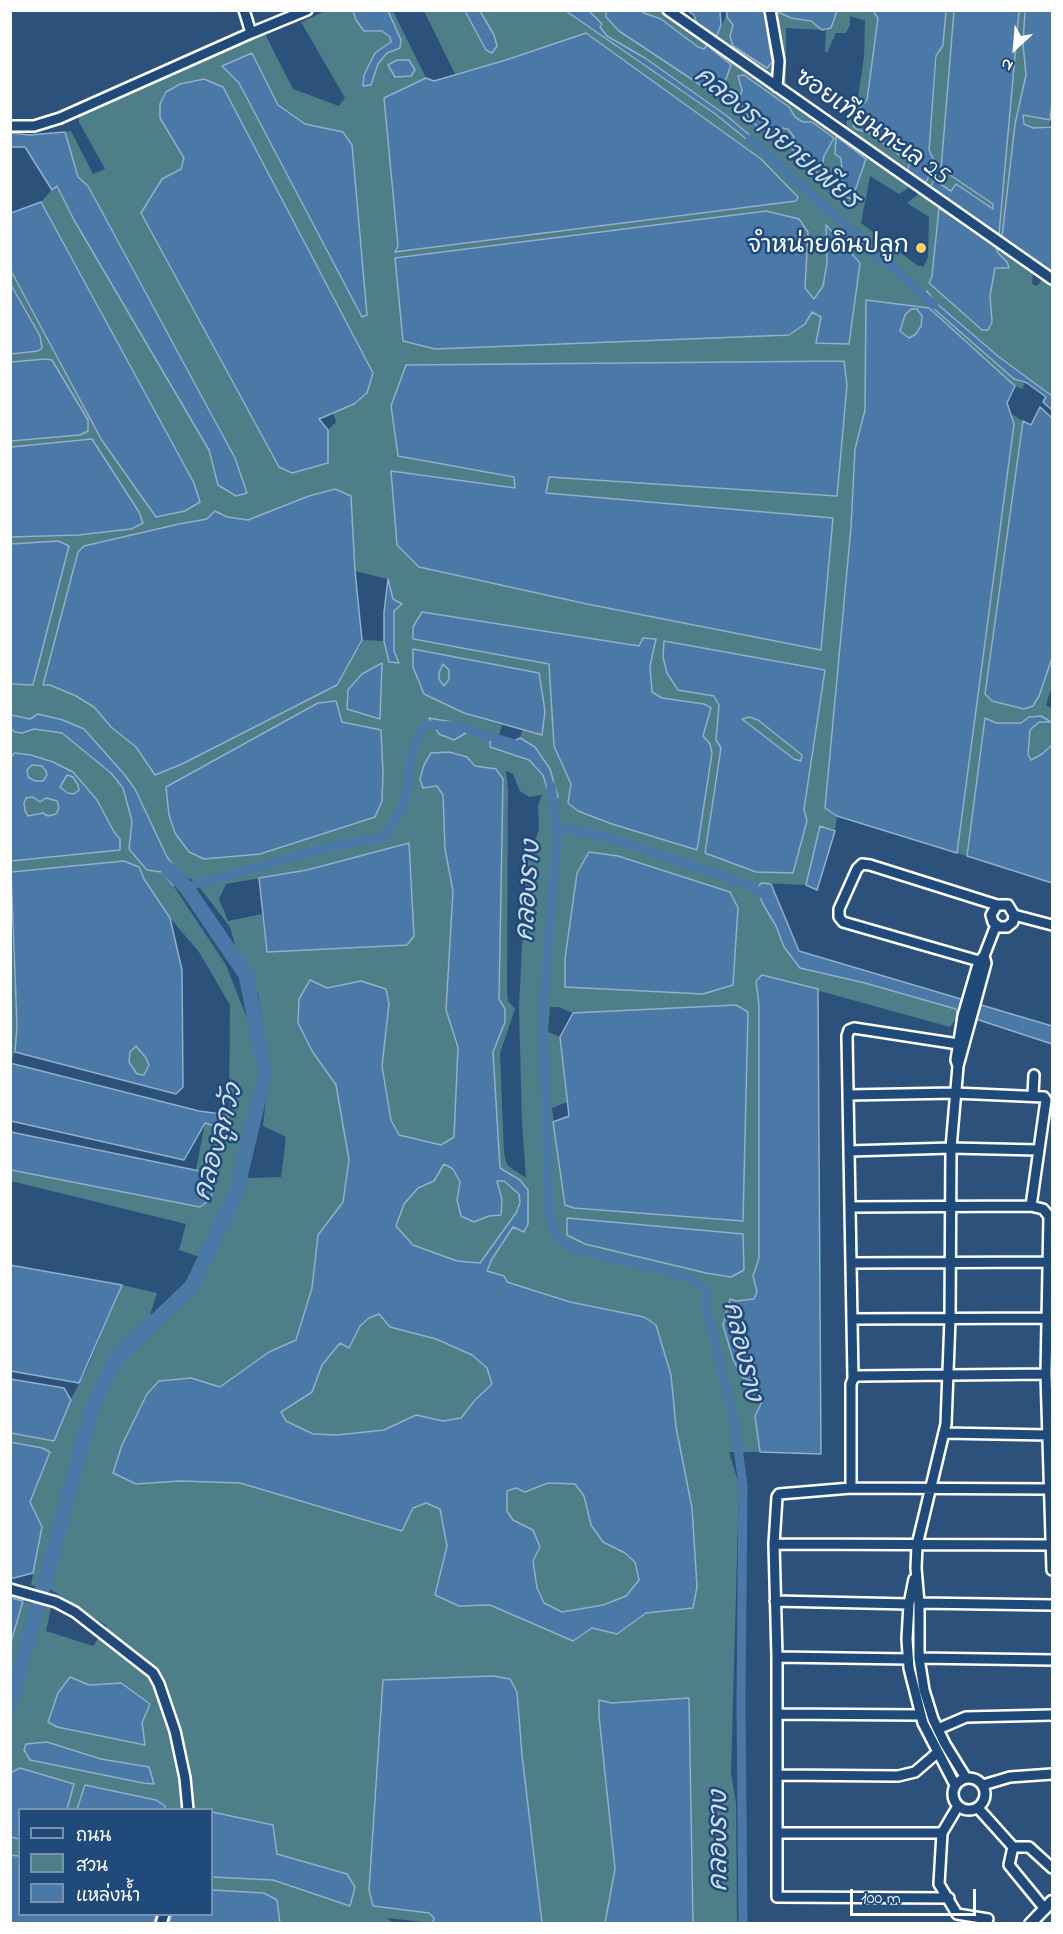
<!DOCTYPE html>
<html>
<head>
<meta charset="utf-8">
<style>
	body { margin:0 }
	#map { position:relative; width:1063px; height:1934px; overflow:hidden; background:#2c527c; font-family:"Indie Flower","Playpen Sans Thai",sans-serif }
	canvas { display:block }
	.frame { position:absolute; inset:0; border:12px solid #fff; pointer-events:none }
	.legend { position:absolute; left:18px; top:1808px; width:195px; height:108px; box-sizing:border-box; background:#1f4a7a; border:2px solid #7992af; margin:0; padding:8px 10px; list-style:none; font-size:18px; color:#fff }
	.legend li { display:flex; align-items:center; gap:12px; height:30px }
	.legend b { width:30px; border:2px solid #7992af }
	.north { position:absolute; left:985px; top:18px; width:60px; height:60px; -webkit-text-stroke:4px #1f4a7a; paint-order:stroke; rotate:206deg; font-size:16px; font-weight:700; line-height:24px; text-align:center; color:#fff }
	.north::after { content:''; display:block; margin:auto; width:21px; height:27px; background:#fff; clip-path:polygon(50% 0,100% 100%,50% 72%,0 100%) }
	.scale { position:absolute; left:850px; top:1889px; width:126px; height:27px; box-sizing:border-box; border:3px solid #fff; border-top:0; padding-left:8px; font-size:18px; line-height:21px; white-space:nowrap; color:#fff; -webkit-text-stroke:4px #1f4a7a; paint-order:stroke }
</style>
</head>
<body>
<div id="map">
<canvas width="1063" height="1934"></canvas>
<div class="frame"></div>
<ul class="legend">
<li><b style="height:8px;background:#1f4a7a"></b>ถนน</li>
<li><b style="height:16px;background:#4e7e88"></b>สวน</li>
<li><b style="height:16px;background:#4b79a7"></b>แหล่งน้ำ</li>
</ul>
<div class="north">N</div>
<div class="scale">100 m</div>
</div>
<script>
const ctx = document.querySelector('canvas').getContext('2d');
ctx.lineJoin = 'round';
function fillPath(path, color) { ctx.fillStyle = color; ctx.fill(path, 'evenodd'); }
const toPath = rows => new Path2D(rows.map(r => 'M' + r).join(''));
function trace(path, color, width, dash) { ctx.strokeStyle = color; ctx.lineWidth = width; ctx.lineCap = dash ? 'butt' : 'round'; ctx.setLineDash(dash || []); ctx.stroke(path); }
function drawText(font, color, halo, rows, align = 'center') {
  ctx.font = font + ' "Indie Flower","Playpen Sans Thai",sans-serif'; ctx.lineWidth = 5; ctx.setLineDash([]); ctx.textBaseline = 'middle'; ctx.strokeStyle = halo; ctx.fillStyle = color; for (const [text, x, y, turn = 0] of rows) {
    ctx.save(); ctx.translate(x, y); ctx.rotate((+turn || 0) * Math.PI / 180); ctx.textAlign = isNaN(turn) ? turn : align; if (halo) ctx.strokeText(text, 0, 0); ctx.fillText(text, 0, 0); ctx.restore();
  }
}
const green = toPath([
	[661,10,909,183,907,189,899,194,870,176,861,223,918,266,924,266,928,257,929,217,907,203,920,193,939,208,932,276,929,283,992,322,990,296,995,267,1008,268,1007,262,998,253,995,245,1033,273,1032,284,1037,286,1043,278,1052,285,1052,396,999,358,935,302,928,292,934,305,933,308,1014,379,1024,384,1023,389,1015,386,929,308,866,301,865,411,855,449,851,527,825,808,837,816,835,831,820,826,806,885,761,883,763,904,776,926,784,947,800,968,865,983,956,1009,958,1016,950,1027,762,975,757,981,759,1005,759,1258,753,1276,757,1292,754,1299,736,1301,742,1377,758,1384,762,1402,755,1416,760,1452,729,1452,739,1485,731,1773,736,1803,737,1923,693,1923,688,1698,611,1703,599,1701,599,1716,615,1869,605,1923,542,1923,522,1755,517,1692,510,1679,493,1676,383,1680,369,1890,373,1905,429,1913,434,1918,433,1923,387,1918,393,1923,280,1923,276,1900,264,1893,212,1890,212,1877,273,1880,350,1906,355,1887,347,1874,277,1854,273,1825,212,1812,212,1810,164,1809,165,1806,86,1785,77,1809,67,1809,73,1784,20,1768,11,1773,11,1642,23,1601,51,1608,46,1631,93,1646,107,1626,52,1590,31,1585,42,1527,30,1502,50,1453,42,1448,11,1442,11,1433,54,1440,63,1415,88,1366,122,1285,157,1293,150,1315,176,1312,212,1261,179,1250,186,1224,11,1181,11,1170,200,1207,211,1199,214,1173,196,1170,205,1123,220,1128,229,1124,230,1005,199,952,170,918,144,879,139,867,124,861,11,872,11,861,119,850,120,839,114,832,97,800,73,772,14,753,11,760,11,729,15,732,22,733,34,729,62,733,111,773,123,788,132,821,130,835,139,859,147,870,162,872,173,885,226,965,252,1031,260,1075,235,1176,251,1178,281,1177,286,1137,263,1126,269,1070,258,994,235,945,230,927,194,880,182,876,167,857,135,789,84,729,63,720,38,714,30,719,11,715,11,684,34,685,58,541,11,544,11,537,78,535,131,529,143,523,139,512,92,439,11,447,11,441,80,435,88,431,46,359,11,362,11,354,38,351,42,348,40,336,11,283,10,271,101,439,156,517,194,483,41,202,56,185,74,220,209,450,218,485,247,494,235,458,88,186,78,177,65,132,71,131,93,174,105,169,79,122,79,115,157,79,265,34,293,89,339,106,345,98,301,22,326,11,353,11,356,20,371,32,382,31,390,37,391,42,375,53,365,75,371,84,378,64,387,53,400,47,388,11,393,11,426,78,384,98,398,246,395,251,506,60,455,74,424,11,465,11,486,50,497,46,494,35,480,11,566,11,714,113,759,149,727,116,645,58,607,36,600,27,602,24,589,11,606,11,607,17,619,31,720,97,725,82,707,46,705,49,698,47,661,19,644,13,642,11],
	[252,53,278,105,305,124,343,132,362,317,239,83],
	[742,90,789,107,795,117,834,138,824,156,821,174,802,166,791,145,794,137,788,129,781,128,778,131,777,138,761,129,739,100],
	[160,118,354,404,333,412,336,422,328,430,328,463,162,179,181,169,184,158],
	[837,146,866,159,854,193,844,196,841,158,835,154],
	[766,211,808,232,805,289,814,299,823,286,827,263,826,227,849,344,822,317,812,312],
	[847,385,836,496,549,477,546,493,832,518,820,649,587,604,419,567,397,545,391,471,515,488,514,477],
	[335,489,351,496,355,571,388,579,393,599,394,651,399,662,389,662,384,641,362,640,360,647,155,775,136,746,111,727,94,707,76,696,50,685,84,546,179,524,227,517,248,520,309,496],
	[413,627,639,646,643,638,650,666,652,692,662,698,704,704,710,708,703,736,710,744,697,850,612,824,578,811,572,784,554,746,549,664,413,640],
	[413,650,545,711,542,734,523,728,520,738,535,747,550,768,558,797,549,795,543,775,529,760,490,747,490,741,499,735,502,725,464,713],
	[663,657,825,670,804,809,807,822,705,853,721,748,716,740,719,705,714,696,678,690,667,673],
	[382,663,380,719,347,709],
	[336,701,342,722,381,730,382,742,382,800,375,817,343,827],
	[474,766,496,769,503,779,499,999,505,1009,505,1022,493,1052,500,1168,520,1180,528,1190,528,1224,514,1227,492,1259,487,1271,504,1276,507,1282,570,1302,612,1310,656,1325,671,1375,676,1427,692,1508,693,1607,646,1613,617,1634,592,1628,573,1641,490,1605,459,1606,435,1595,447,1546,440,1509,426,1503,413,1508,401,1531,240,1483,180,1481,136,1484,122,1445,147,1394,159,1381,191,1378,220,1387,269,1352,296,1340,312,1288,318,1235,343,1202,349,1160,336,1085,312,1051,327,988,361,981,389,1004,382,1066,391,1120,399,1135,441,1145,454,1137,458,1047,446,1010,453,891,445,849,443,795,437,786],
	[506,771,513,774,520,791,529,797,542,795,538,806,539,829,526,867,519,1007,522,1123,526,1178,507,1165,504,1153,500,1053,515,1009,508,1001,507,989,508,790],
	[409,843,410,858,267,952,262,914,228,921,219,899,226,884,307,870],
	[589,852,618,856,730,892,565,959,577,873],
	[736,1005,565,1205,552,1108,567,1102,560,1037,548,1032,550,1007,558,1007,573,1013],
	[70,1678,89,1685,121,1683,149,1704,142,1723],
	[47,1742,101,1759,26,1744],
	[725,11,733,25,731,36,767,68,772,62,771,75,716,38,726,16],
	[774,11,791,18,811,20,822,30,786,28,786,88,779,80,784,63],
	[837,11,873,11,878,18,867,100,859,108,856,129,869,133,910,162,908,171,848,131,846,124,853,101,858,98,864,57,865,21,850,16,850,25,846,33,836,33,827,53,825,51,826,29,831,28],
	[946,11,954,11,941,168,993,204,994,210,956,185,951,192,934,180,930,188,925,184,933,168,929,150,937,56,943,45],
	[1019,11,1025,11,1023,44,1026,75,1015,124,1002,237,999,234],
	[1023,114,1050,120,1050,126,1033,128,1024,124],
	[911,309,917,309,922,316,921,326,916,335,909,338,900,332,905,315],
	[1011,414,1023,421,985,694,992,701,1024,709,1039,696,1052,658,1052,686,1046,705,1052,709,1052,745,1042,754,1031,760,1028,754,1030,730,1039,722,1050,722,1029,717,1021,723,996,723,985,719,967,856,957,853,1014,424],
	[443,664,449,670,449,679,444,686,439,679,439,673],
	[749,717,758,720,802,755,801,761,794,759,742,719],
	[32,765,42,766,46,771,47,775,43,781,35,782,28,777,27,770],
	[67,775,73,777,78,785,79,790,74,795,60,787],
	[33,797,40,802,46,798,57,801,59,808,56,815,48,816,43,813,28,817,25,811,24,803,26,798],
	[10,886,17,1026,15,1052,11,1061],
	[136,1046,146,1058,149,1065,144,1075,137,1074,129,1062,130,1052],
	[444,1164,453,1169,460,1182,457,1200,474,1222,489,1216,502,1200,497,1181,504,1181,519,1194,521,1203,516,1213,480,1263,457,1261,412,1245,396,1226,404,1204,418,1188,434,1181],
	[380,1314,390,1327,436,1339,472,1355,487,1368,492,1384,475,1400,461,1418,443,1421,416,1415,384,1430,337,1435,313,1434,286,1422,281,1413,312,1392,322,1365,340,1343,349,1347,360,1326,369,1318],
	[548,1483,575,1484,584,1495,591,1525,603,1542,625,1553,635,1562,640,1580,626,1596,603,1605,562,1612,544,1603,537,1588,533,1561,533,1530,513,1520,507,1511,507,1490,516,1488,525,1491],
	[10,1837,19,1839,19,1856,11,1855]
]);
const water = toPath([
	[353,11,388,11,401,40,400,48,387,53,378,64,371,85,363,86,364,75,375,53,391,42,390,37,382,31,364,31,356,20,353,11],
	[465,11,480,11,494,35,497,46,492,53,486,50,465,11],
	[566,11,589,11,602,24,600,27,607,36,645,58,727,116,759,143,760,150,714,113,566,11],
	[606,11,642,11,644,13,661,19,698,47,704,49,707,45,731,65,725,82,729,88,727,97,720,97,711,92,619,31,606,17,606,11],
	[688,11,720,11,721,25,716,38,698,27,694,15,688,11],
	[727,11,764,11,772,62,767,68,733,46,730,36,733,25,727,17,727,11],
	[776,11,776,10,837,11,831,28,822,30,811,21,791,18,776,11],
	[873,11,946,11,943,45,936,56,929,150,934,161,933,168,925,184,908,171,909,162,869,133,856,129,853,126,859,108,867,100,878,18,873,11],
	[954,11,1019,11,999,234,971,217,930,188,934,180,951,191,956,184,993,209,993,204,941,169,954,11],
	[1025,11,1052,11,1052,101,1050,120,1023,115,1024,124,1033,128,1052,127,1052,274,1002,237,1015,124,1026,75,1023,44,1025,11],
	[586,33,761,159,798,197,796,201,395,252,398,246,384,98,426,78,434,81,506,60,586,33],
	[252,53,278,105,305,124,343,132,352,145,367,315,362,317,239,83,222,66,252,53],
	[397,60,409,60,415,70,411,76,395,77,388,65,397,60],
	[744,75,789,107,795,117,803,122,812,122,834,138,824,156,821,174,802,166,793,150,791,145,794,137,788,129,781,128,778,131,777,139,770,136,769,132,761,129,749,119,739,100,742,90,738,76,744,75],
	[204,79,223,87,373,373,367,393,354,404,319,419,328,430,328,463,292,473,279,467,141,213,162,179,181,169,184,158,160,118,160,104,166,92,180,84,204,79],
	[65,132,78,177,88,186,235,458,247,493,236,496,218,485,209,450,74,220,57,186,52,190,25,147,11,147,11,133,29,135,65,132],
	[836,136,866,159,852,199,844,196,841,158,835,154,836,136],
	[41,202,194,483,200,502,185,511,156,517,101,439,11,271,11,213,41,202],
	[939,208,995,245,998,253,1007,262,1009,268,995,268,990,296,992,322,988,330,982,330,929,283,932,276,939,208],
	[766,211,799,219,808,232,805,288,814,299,823,286,827,263,826,225,860,263,849,344,816,343,821,317,812,312,805,324,789,335,435,349,403,341,395,258,766,211],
	[10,283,40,336,42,348,38,351,11,354,10,283],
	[927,291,935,302,999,357,1052,396,1052,410,1043,402,1046,397,1027,383,1014,379,933,308,934,305,927,300,927,291],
	[866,300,929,308,1015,386,1007,403,1014,424,957,853,837,816,825,808,851,527,855,449,865,410,866,300],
	[911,309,917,309,922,316,921,326,916,334,909,338,900,331,905,315,911,309],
	[46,359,52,360,88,420,88,431,80,435,11,441,11,362,46,359],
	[844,361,847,385,837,496,549,477,546,493,833,518,821,650,587,604,419,567,397,545,391,471,515,488,514,477,398,456,391,406,406,365,844,361],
	[1040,407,1052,418,1052,658,1039,696,1033,706,1024,709,992,701,985,694,1023,421,1031,425,1040,407],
	[92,439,139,512,143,523,131,529,78,535,11,537,11,447,92,439],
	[335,489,351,496,355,571,362,640,337,685,182,764,155,775,136,747,111,727,94,707,76,696,50,685,43,685,78,552,84,546,179,524,207,519,215,511,227,517,248,520,309,496,335,489],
	[58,541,69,546,33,685,11,684,11,544,58,541],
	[388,579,393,599,402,604,394,611,394,651,399,663,389,662,384,641,384,612,388,579],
	[422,612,639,646,643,638,656,639,650,666,652,692,662,698,704,704,711,708,703,736,710,744,712,753,697,850,612,824,578,811,568,803,571,784,554,746,549,664,413,639,413,627,422,612],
	[664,641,825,670,804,809,807,821,793,873,756,872,705,853,721,748,716,740,719,705,714,696,678,690,667,673,663,657,664,641],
	[749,717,758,720,802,755,801,761,794,759,742,719,749,717],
	[413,649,539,673,545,711,542,735,464,713,424,694,413,667,413,649],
	[443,664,449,670,449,679,444,686,439,679,439,673,443,664],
	[382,663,380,719,347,709,348,690,362,674,382,663],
	[336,701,342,722,381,730,383,773,382,801,375,817,260,854,204,859,189,852,175,833,169,815,166,787,318,703,336,701],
	[38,714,63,720,84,729,124,774,135,789,167,857,182,876,182,883,173,885,162,872,147,870,129,849,132,821,123,788,111,773,62,733,34,729,22,733,15,732,11,729,11,715,30,719,38,714],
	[1041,716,1051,722,1039,722,1030,730,1028,754,1031,760,1042,754,1052,745,1052,883,967,856,985,718,996,723,1021,723,1029,717,1041,716],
	[429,718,458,723,466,733,454,740,439,734,429,718],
	[520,738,535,747,550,769,558,797,549,795,543,775,529,760,490,747,490,741,512,742,520,738],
	[449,752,467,757,475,766,496,769,503,779,499,999,505,1009,505,1022,493,1052,500,1168,520,1180,528,1190,528,1224,524,1232,513,1227,492,1259,487,1271,504,1276,507,1282,570,1302,644,1317,656,1325,671,1375,676,1427,692,1508,697,1587,693,1608,646,1613,617,1634,592,1628,573,1641,490,1605,459,1606,435,1595,447,1546,440,1509,426,1503,413,1508,402,1531,240,1483,180,1481,136,1484,113,1473,122,1445,147,1394,159,1381,191,1378,220,1387,269,1352,296,1340,312,1288,318,1235,343,1202,349,1160,336,1085,312,1051,298,1023,299,999,310,980,327,988,361,981,386,989,389,1004,382,1066,391,1120,399,1135,441,1145,454,1137,458,1047,446,1010,453,891,445,849,443,795,437,786,423,788,420,779,424,765,431,753,449,752],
	[444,1164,453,1169,460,1182,457,1200,461,1216,474,1222,489,1216,501,1215,502,1200,497,1181,504,1181,519,1194,520,1203,516,1213,480,1263,457,1261,413,1245,396,1226,404,1204,418,1188,434,1181,444,1164],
	[379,1314,390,1327,436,1339,472,1355,487,1368,492,1384,475,1400,461,1418,443,1421,416,1415,384,1430,337,1435,313,1434,286,1421,281,1412,312,1392,322,1365,340,1343,349,1348,360,1326,369,1318,379,1314],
	[548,1483,575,1484,584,1496,591,1525,603,1542,625,1553,635,1562,639,1580,626,1596,603,1605,562,1612,544,1603,537,1588,533,1561,540,1547,533,1530,513,1520,507,1511,507,1491,516,1488,525,1492,548,1483],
	[14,753,31,755,53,762,73,772,97,800,114,832,120,839,120,850,11,861,10,760,14,753],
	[32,765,42,766,46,771,47,775,43,781,35,781,28,777,27,770,32,765],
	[67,775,73,777,78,785,79,790,74,794,68,793,60,787,67,775],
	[33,797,40,802,46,798,57,801,59,808,56,814,48,816,43,813,28,816,25,811,24,803,26,798,33,797],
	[820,826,835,831,817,890,806,885,820,826],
	[409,843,414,936,407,945,267,952,259,878,307,870,409,843],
	[589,852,618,856,730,892,738,908,733,985,703,994,565,987,565,959,577,873,589,852],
	[124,861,139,867,144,879,170,918,182,970,183,1087,176,1094,15,1052,17,1026,11,872,124,861],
	[136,1046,146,1058,149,1065,144,1075,137,1074,129,1062,130,1052,136,1046],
	[761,883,771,884,799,951,1052,1026,1052,1044,979,1020,958,1016,956,1009,865,983,800,968,784,947,776,926,763,904,757,889,761,883],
	[762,975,818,989,821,1454,760,1452,755,1416,762,1402,758,1384,742,1377,733,1359,723,1325,730,1299,736,1301,754,1299,757,1292,753,1276,759,1258,759,1005,756,981,762,975],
	[736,1005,748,1012,743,1221,574,1208,565,1205,553,1122,569,1116,560,1037,573,1013,736,1005],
	[10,1063,199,1111,228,1115,229,1124,220,1128,205,1123,184,1160,11,1121,10,1063],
	[11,1132,214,1174,211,1199,200,1207,11,1170,11,1132],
	[567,1218,743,1234,744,1270,731,1277,706,1273,585,1244,567,1235,567,1218],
	[10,1265,122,1285,79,1383,11,1371,10,1265],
	[10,1379,64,1388,71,1400,54,1441,11,1433,10,1379],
	[10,1442,42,1448,50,1452,30,1502,42,1527,33,1573,14,1578,10,1578,10,1442],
	[11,1598,23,1601,11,1642,10,1598,11,1598],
	[493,1676,510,1679,517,1692,522,1755,542,1923,433,1923,434,1918,429,1913,373,1906,369,1890,383,1680,493,1676],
	[70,1677,89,1685,121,1683,150,1704,142,1723,145,1745,57,1727,48,1722,58,1693,70,1677],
	[689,1698,693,1923,605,1923,615,1869,599,1716,599,1700,611,1703,689,1698],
	[47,1742,101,1759,149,1767,154,1784,143,1783,30,1760,24,1750,26,1744,47,1742],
	[20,1768,74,1784,67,1809,20,1810,19,1839,11,1837,10,1773,20,1768],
	[85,1785,156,1800,165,1806,164,1810,77,1809,85,1785],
	[212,1812,273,1825,277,1854,347,1874,355,1887,350,1906,273,1880,212,1877,212,1812],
	[10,1855,19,1856,20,1914,156,1915,154,1923,11,1923,10,1855],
	[212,1890,264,1893,277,1900,280,1923,169,1923,172,1915,212,1914,212,1890]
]);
const canal = toPath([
	[750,139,934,305],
	[551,786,557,837,543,1010,549,1213,557,1238,574,1249,683,1275,706,1289,706,1306,734,1419,743,1485,741,1703,743,1924],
	[556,827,609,838,749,885,766,896],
	[186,887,337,845,384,837,396,820,404,801,410,780,409,768,416,739,426,725,459,726,514,744]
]);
const river = toPath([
	[10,1706,93,1406,115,1360,192,1286,236,1193,265,1072,246,975,186,887,168,869]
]);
const minor = toPath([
	[244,10,251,33],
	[668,10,1052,279],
	[770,10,779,61,777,87],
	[10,126,34,126,60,118,251,33,307,10],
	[1014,915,1052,925],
	[984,956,986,963,958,1066,956,1060,963,1016,979,961,984,956],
	[984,956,996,925],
	[986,963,843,922,839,917,839,909,857,869,862,864,870,865,997,905,1008,905,1014,915,1013,922,1007,927,999,927,993,922,991,915,997,905],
	[958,1066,951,1148,950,1319,946,1424,917,1545,916,1568,919,1603,919,1658,924,1690,933,1719,945,1744,966,1778],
	[848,1095,955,1093,1044,1097,1046,1100,1031,1206],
	[1033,1095,1034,1075],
	[849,1151,951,1148,1038,1150],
	[850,1207,1031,1206,1043,1209,1049,1216,1046,1374,1052,1570],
	[851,1263,1049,1262],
	[852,1319,1046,1318],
	[853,1379,847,1036,849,1030,854,1028,958,1044],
	[944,1433,1048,1435],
	[851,1488,851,1384,853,1379,857,1376,1046,1374],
	[774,1544,1052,1545],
	[914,1579,909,1604,907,1639,909,1668,923,1723,955,1785],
	[10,1589,56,1602,75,1612,153,1673,159,1684,175,1731,185,1778,188,1810],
	[775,1601,909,1604],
	[919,1603,1052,1605],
	[777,1657,777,1897,949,1898],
	[919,1658,1052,1660],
	[908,1659,777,1657,774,1544,777,1497,779,1494,851,1488,1050,1489],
	[777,1714,921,1715],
	[938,1729,966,1717,1052,1715],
	[777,1775,898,1776,915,1772,937,1753],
	'953 1794a16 16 0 1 1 32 0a16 16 0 1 1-32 0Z',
	[983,1785,1010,1777,1052,1774],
	[958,1806,942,1833,939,1884,957,1914,988,1919],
	[978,1808,1013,1847,1029,1847,1052,1868],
	[777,1833,942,1833],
	[1013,1847,1009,1865,1045,1909],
	[161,1924,164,1914]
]);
const major = toPath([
	[1030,1924,1052,1901]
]);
const markers = [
	[921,248,6,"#ffd166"]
];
const streetNames = [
	["ซอยเทียนทะเล 25",871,129,35]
];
const poiNames = [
	["จำหน่ายดินปลูก",909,248]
];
const waterNames = [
	["คลองรางยายเพียร",775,140,40],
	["คลองราง",531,891,-86],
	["คลองลูกวัว",221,1143,-74],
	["คลองราง",740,1352,77],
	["คลองราง",722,1841,-90]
];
fillPath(green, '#4e7e88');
fillPath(water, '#4b79a7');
trace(water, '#93afca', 1.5);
trace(canal, '#4b79a7', 9);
trace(river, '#4b79a7', 15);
trace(minor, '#fff', 14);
trace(major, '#fff', 15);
trace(minor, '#1f4a7a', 9);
trace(major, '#1f4a7a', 10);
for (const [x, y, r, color] of markers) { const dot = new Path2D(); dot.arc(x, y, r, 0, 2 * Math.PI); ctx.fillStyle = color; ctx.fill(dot); trace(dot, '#1f4a7a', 2); }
drawText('24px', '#fff', '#1f4a7a', streetNames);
drawText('24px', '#fff', '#1f4a7a', poiNames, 'right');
drawText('italic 26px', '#d2dee9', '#1f4a7a', waterNames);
</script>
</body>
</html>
